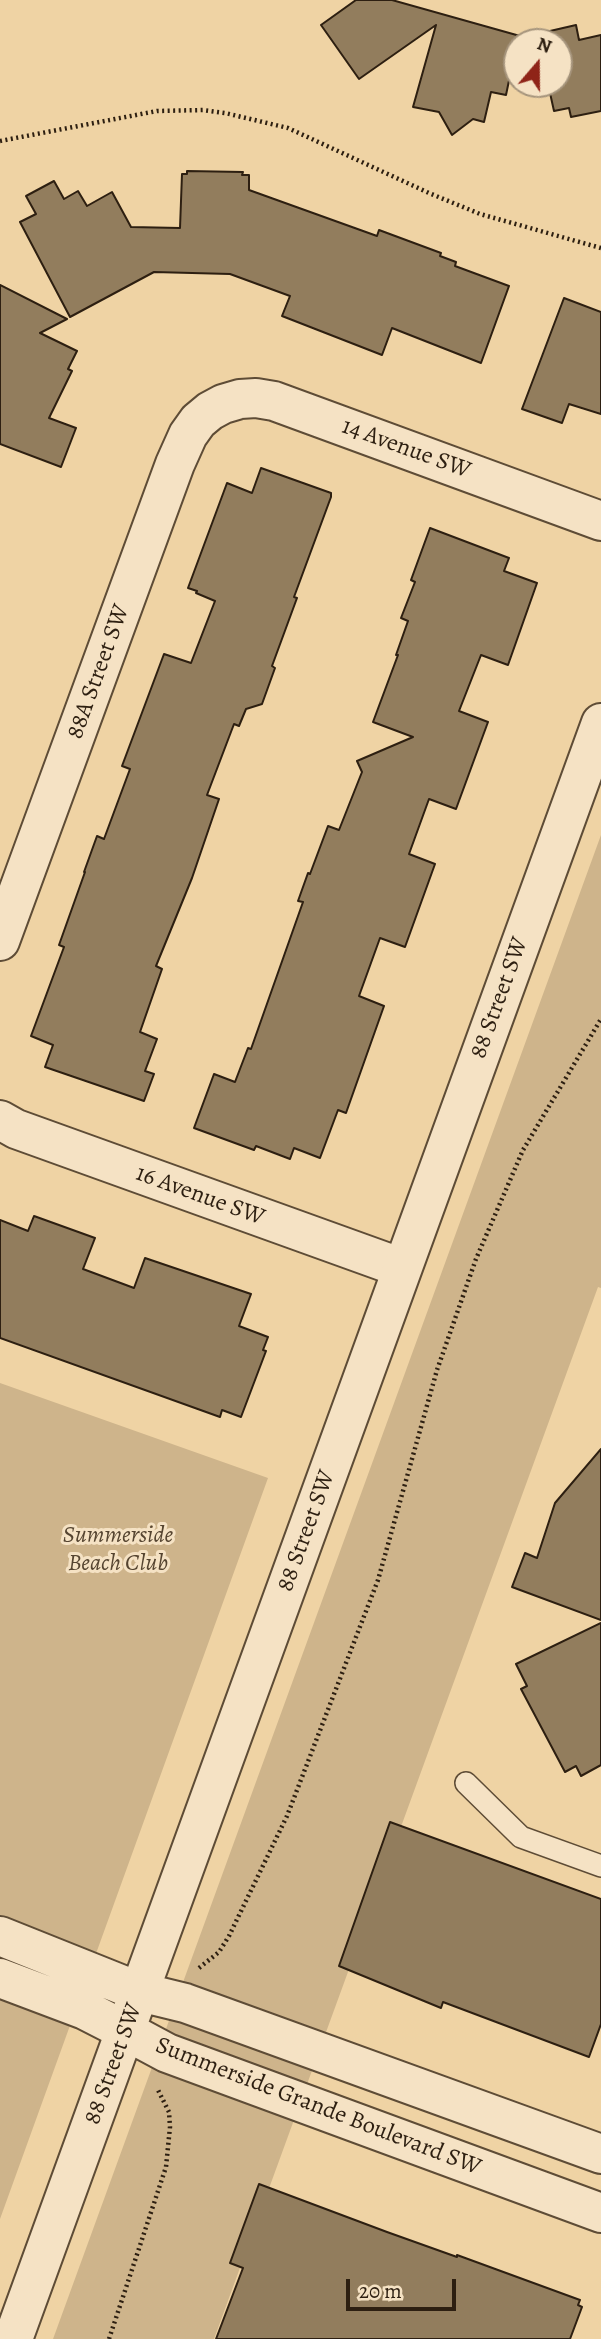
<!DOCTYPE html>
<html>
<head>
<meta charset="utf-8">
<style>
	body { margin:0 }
	#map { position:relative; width:601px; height:2339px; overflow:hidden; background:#efd3a4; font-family:Alegreya,serif }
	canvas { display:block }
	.north { position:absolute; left:503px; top:28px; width:70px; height:70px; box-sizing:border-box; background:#f5e2c4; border:2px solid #a5947c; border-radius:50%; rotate:20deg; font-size:19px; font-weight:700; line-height:28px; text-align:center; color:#2d1f11 }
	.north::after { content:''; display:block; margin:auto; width:24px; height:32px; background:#8f2418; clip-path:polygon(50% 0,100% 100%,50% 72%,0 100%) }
	.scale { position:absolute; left:346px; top:2279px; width:110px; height:32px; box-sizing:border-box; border:4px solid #2d1f11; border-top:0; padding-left:9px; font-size:21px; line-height:24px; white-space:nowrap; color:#2d1f11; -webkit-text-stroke:5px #f5e2c4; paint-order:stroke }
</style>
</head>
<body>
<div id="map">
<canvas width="601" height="2339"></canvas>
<div class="north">N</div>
<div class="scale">20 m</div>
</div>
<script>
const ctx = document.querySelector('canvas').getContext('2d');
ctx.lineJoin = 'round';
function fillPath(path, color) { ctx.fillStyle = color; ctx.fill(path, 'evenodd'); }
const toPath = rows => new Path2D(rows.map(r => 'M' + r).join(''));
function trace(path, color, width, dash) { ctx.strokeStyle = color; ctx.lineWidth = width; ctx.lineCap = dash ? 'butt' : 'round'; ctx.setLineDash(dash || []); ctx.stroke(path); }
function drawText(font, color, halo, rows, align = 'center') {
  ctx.font = font + ' Alegreya,serif'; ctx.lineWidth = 6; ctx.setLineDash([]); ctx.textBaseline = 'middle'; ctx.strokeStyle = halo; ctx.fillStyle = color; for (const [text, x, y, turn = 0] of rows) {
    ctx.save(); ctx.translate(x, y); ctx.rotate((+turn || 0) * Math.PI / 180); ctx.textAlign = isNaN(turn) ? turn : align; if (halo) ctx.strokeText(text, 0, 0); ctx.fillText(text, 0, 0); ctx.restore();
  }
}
const green = toPath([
	[601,835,601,1288,598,1287,214,2339,53,2339],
	[0,1383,268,1478,0,2219]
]);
const building = toPath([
	[356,0,392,0,520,36,517,42,506,95,491,92,484,122,473,119,452,135,439,112,413,107,436,25,359,79,321,25,356,0],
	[576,25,579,40,601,35,601,111,571,117,569,108,554,111,548,84,559,84,559,42,538,42,537,34,576,25],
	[187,171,243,172,242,175,249,175,249,190,377,236,379,230,441,253,440,256,456,262,455,266,509,286,481,363,392,328,382,355,282,316,290,296,230,274,154,272,70,317,20,222,36,214,26,196,54,181,64,199,78,191,87,206,112,192,131,227,180,228,182,174,187,174,187,171],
	[0,285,67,319,40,333,77,351,68,369,72,371,49,418,76,428,61,467,0,444,0,285],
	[564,298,601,312,601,414,569,404,562,423,522,409,564,298],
	[261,468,331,493,331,497,294,597,297,598,272,666,275,668,262,704,246,709,239,726,234,724,207,795,219,799,192,878,156,966,162,969,140,1032,157,1039,145,1071,154,1074,144,1101,45,1067,53,1045,31,1036,64,947,59,945,85,872,84,872,97,836,104,839,130,769,122,766,164,654,191,663,215,601,196,593,197,591,188,588,227,483,252,493,261,468],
	[430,528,509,558,504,571,537,583,508,665,481,655,459,711,488,722,456,809,429,799,409,854,435,864,405,947,380,938,359,996,384,1006,346,1113,338,1110,320,1158,294,1148,290,1159,256,1146,254,1150,194,1128,214,1074,235,1082,248,1048,251,1049,303,902,298,901,308,873,310,874,328,826,339,830,362,772,357,761,413,737,373,722,398,655,396,655,408,621,401,618,415,582,411,580,430,528],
	[34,1216,95,1238,83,1269,134,1288,145,1258,251,1294,239,1326,268,1337,263,1350,266,1351,241,1417,222,1410,220,1417,0,1338,0,1220,28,1231,34,1216],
	[601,1449,601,1620,512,1587,525,1553,537,1558,555,1503,601,1449],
	[601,1623,601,1765,581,1776,576,1766,565,1772,521,1689,527,1686,516,1664,601,1623],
	[390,1822,601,1899,601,2024,589,2057,443,2002,441,2008,339,1966,390,1822],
	[259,2184,387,2232,457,2257,457,2255,580,2300,578,2305,582,2307,570,2339,216,2339,243,2268,230,2263,259,2184]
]);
const path = toPath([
	[0,141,157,111,203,110,225,113,288,128,429,193,480,214,601,248],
	[199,1968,219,1952,229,1936,287,1816,378,1580,437,1370,476,1259,523,1150,601,1019],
	[109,2339,166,2167,170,2127,169,2112,158,2090]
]);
const service = toPath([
	[466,1783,521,1837,601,1866]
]);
const minor = toPath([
	[0,941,175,464,188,435,198,421,210,411,223,404,240,399,256,398,274,401,601,521],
	[0,1120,16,1129,402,1268],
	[0,1936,140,1992],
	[0,1978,85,2010,126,2031]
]);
const tertiary = toPath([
	[140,1992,185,2003,601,2154],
	[126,2031,167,2053,601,2213],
	[13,2339,601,723]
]);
const streetNames = [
	["14 Avenue SW",406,449,20],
	["88A Street SW",99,672,-70],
	["88 Street SW",500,998,-70],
	["16 Avenue SW",200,1196,20],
	["88 Street SW",307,1531,-70],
	["88 Street SW",114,2064,-70],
	["Summerside Grande Boulevard SW",318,2107,21]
];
const parkNames = [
	["Summerside",118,1536],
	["Beach Club",118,1564]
];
fillPath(green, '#ceb48b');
fillPath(building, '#927d5d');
trace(building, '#2d1f11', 2);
trace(service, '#5e4c36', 24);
trace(minor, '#5e4c36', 42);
trace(tertiary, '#5e4c36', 42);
trace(path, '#2d1f11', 4.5, [2, 3.5]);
trace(service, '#f5e2c4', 21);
trace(minor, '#f5e2c4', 38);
trace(tertiary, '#f5e2c4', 38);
drawText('24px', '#2d1f11', '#f5e2c4', streetNames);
drawText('italic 24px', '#554430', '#f5e2c4', parkNames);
</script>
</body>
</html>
